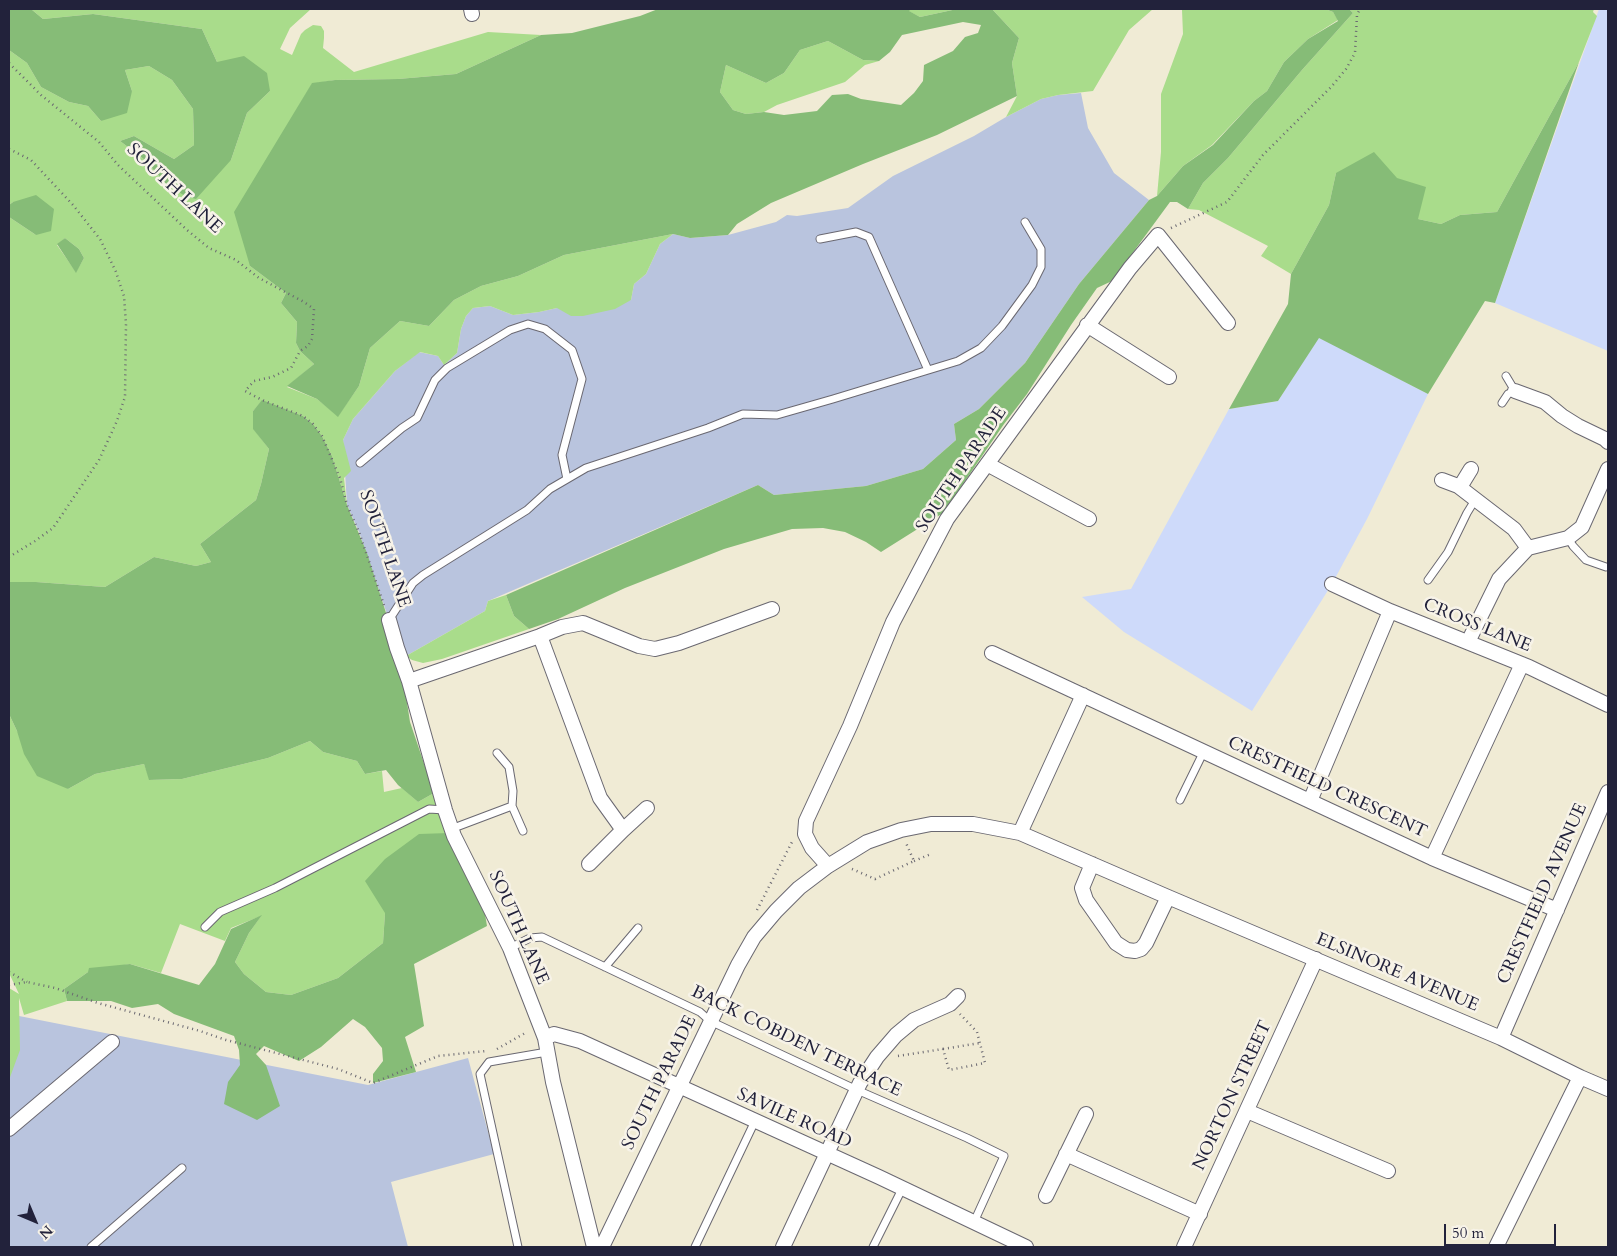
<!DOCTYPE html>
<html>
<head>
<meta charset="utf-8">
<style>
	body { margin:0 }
	#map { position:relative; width:1617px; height:1256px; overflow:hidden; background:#f0ebd5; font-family:Cardo,serif }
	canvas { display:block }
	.frame { position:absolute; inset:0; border:10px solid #22223b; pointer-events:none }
	.north { position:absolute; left:10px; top:1196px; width:50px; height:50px; -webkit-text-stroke:4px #f7f3e8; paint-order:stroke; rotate:135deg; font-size:14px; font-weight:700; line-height:20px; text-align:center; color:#22223b }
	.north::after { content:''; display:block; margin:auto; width:18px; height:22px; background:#22223b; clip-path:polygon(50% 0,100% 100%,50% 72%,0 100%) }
	.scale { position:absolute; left:1444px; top:1224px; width:112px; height:22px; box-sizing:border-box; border:2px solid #22223b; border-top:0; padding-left:6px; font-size:15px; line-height:18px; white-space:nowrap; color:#22223b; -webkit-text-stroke:4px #f7f3e8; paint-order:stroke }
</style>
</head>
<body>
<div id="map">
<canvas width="1617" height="1256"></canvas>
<div class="frame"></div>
<div class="north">N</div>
<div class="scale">50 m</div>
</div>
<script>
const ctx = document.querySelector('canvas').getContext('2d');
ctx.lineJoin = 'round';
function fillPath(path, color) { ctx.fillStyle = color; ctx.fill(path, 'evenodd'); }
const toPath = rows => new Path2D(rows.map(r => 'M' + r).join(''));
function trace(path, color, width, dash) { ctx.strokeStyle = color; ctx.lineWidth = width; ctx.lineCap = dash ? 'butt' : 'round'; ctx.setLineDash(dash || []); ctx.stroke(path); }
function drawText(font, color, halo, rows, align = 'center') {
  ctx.font = font + ' Cardo,serif'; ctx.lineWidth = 5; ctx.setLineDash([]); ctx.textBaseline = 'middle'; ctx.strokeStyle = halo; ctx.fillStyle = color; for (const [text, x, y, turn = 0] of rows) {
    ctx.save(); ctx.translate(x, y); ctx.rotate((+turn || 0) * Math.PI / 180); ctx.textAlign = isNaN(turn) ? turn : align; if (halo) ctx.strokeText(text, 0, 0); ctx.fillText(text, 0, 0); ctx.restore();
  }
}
const built = toPath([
	[1599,9,1608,9,1608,351,1495,303],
	[1319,337,1428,394,1367,519,1332,584,1252,711,1124,632,1082,597,1131,589,1229,409,1278,401]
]);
const industrial = toPath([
	[1081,93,1088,128,1114,173,1149,200,1079,284,1025,363,979,409,954,424,956,440,923,469,866,486,774,495,758,485,488,601,485,611,406,656,389,620,359,532,347,505,343,440,353,419,395,371,419,352,438,356,444,365,457,353,461,329,466,316,473,308,490,306,513,315,539,312,557,308,631,300,634,284,646,274,660,244,673,234,690,238,728,235,776,222,787,215,797,216,848,208,893,176,974,136,1006,117,1041,99,1058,95],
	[9,1014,368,1085,468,1058,494,1154,391,1182,408,1247,9,1247]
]);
const green = toPath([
	[31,9,311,9,290,28,280,49,292,55,301,34,305,30,313,25,321,26,324,31,324,38,323,48,354,72,488,32,541,35,456,74,398,79,335,80,312,84,286,128,250,266,286,293,281,303,297,322,296,343,300,351,314,364,287,387,317,399,338,416,359,386,370,348,400,321,429,326,454,300,481,286,518,276,564,255,673,234,660,244,646,274,634,284,631,300,615,309,583,316,571,316,557,308,539,312,513,315,490,306,473,308,466,316,461,329,457,353,444,365,438,356,420,352,395,371,353,419,343,440,351,471,344,478,347,505,332,456,322,436,313,424,303,416,262,401,253,411,253,428,269,449,261,484,256,500,200,544,211,562,196,566,154,557,105,587,36,582,9,582,9,217,36,235,13,202,9,205,9,50,27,63,41,87,69,102,88,106,101,121,132,91,125,70,149,66,172,80,193,109,194,145,174,159,134,136,120,141,145,160,165,184,231,160,247,113,270,91,217,62,202,29,93,14,43,19],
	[65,238,79,249,84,258,76,272,57,245],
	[911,9,957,9,920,17,908,11],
	[992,9,1153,9,1129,30,1093,91,1058,95,1041,99,1006,117,1017,96,1012,63,1019,38],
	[1181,9,1325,9,1333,12,1338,20,1308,39,1284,62,1267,91,1254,101,1212,145,1183,166,1157,196,1161,152,1161,94,1183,34,1182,10],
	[1349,9,1594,9,1593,12,1597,16,1579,62,1497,212,1460,215,1441,224,1418,219,1336,173,1329,205,1291,274,1261,256,1268,246,1199,210,1188,209,1203,183,1228,158,1302,70,1353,13],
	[828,41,863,60,879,61,865,65,845,82,777,105,764,112,746,114,733,110,720,92,726,65,766,83,784,73,800,50],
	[506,595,514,616,529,629,442,659,423,663,412,660,406,656,485,611,488,601],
	[9,714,17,731,68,789,95,774,144,764,150,780,182,779,268,758,310,741,323,752,357,761,365,774,382,771,384,792,402,788,418,802,434,793,449,833,385,913,383,943,338,978,291,995,266,992,244,974,235,962,249,933,261,916,231,928,225,941,180,924,161,973,130,964,88,972,64,989,67,1001,24,1015,19,998,20,1050,9,1080,9,988,19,994,9,973]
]);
const forest = toPath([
	[9,9,31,9,43,19,93,14,202,29,217,62,244,56,267,73,270,91,247,113,231,160,196,199,185,196,165,183,145,160,120,141,134,136,174,159,194,145,193,109,172,80,149,66,125,70,132,91,127,113,101,121,88,106,69,102,41,87,27,63,9,50],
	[658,9,911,9,909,11,920,17,957,9,992,9,1019,38,1012,63,1017,96,937,135,863,164,771,203,737,224,728,235,690,238,673,234,564,255,518,276,481,286,454,300,429,326,400,321,370,348,359,386,338,417,317,399,287,386,314,364,300,351,296,343,297,322,281,303,286,293,250,266,234,212,312,83,335,80,398,79,456,74,541,35,572,33,640,16],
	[963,22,981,25,978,33,965,37,953,51,924,65,923,81,914,93,901,105,861,99,848,94,832,95,817,111,784,115,764,112,746,114,733,110,720,92,726,65,766,83,784,73,800,50,828,41,863,60,879,61,890,52,902,35],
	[1325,9,1349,9,1353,13,1302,70,1228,158,1203,183,1188,209,1177,202,1170,202,1112,281,1097,288,1071,325,1027,394,1004,424,943,513,881,552,866,542,845,532,823,528,792,529,724,549,625,588,558,619,529,629,514,616,506,595,758,485,774,495,866,486,923,469,956,440,954,424,979,409,1025,363,1079,284,1149,200,1157,196,1183,166,1213,145,1254,101,1267,91,1284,62,1308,39,1338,21,1333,12],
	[1579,62,1495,303,1485,301,1428,394,1319,338,1278,401,1229,409,1288,304,1291,274,1329,205,1336,173,1374,152,1397,178,1426,187,1418,219,1441,224,1460,215,1497,212],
	[36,195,54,209,51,231,36,235,9,217,9,205,13,202],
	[65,238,79,249,84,258,76,273,57,244],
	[262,400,303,416,313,424,322,436,332,456,347,505,367,553,400,657,410,722,434,793,418,802,398,785,386,770,365,774,357,761,323,752,310,741,268,758,182,779,149,780,144,764,95,774,68,789,37,776,24,754,17,731,9,714,9,582,36,582,105,587,154,557,196,566,211,562,200,544,256,500,261,484,269,449,253,429,253,411],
	[449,833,483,902,487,926,414,964,424,1026,405,1037,416,1072,373,1083,373,1074,383,1061,382,1048,365,1027,353,1019,321,1047,299,1061,264,1046,256,1054,266,1065,280,1106,257,1120,224,1104,228,1082,240,1065,239,1050,234,1036,174,1014,158,1004,132,1008,111,1001,67,1001,64,989,88,972,89,968,130,964,199,985,215,964,231,929,262,915,249,933,235,962,244,974,266,992,291,995,338,978,383,943,385,913,365,881,385,859,419,834]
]);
const path = toPath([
	[9,63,41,95,99,142,118,165,187,230,209,248,236,260,259,278,304,302,314,309,312,339,308,346,300,351,291,368,272,377,254,381,245,391,262,400,303,416,313,424,322,436,340,478,347,505,359,532,385,608],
	[9,149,31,160,73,205,100,239,116,272,124,296,126,324,125,397,117,421,99,460,53,528,35,541,9,557],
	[1171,228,1227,202,1263,155,1332,86,1346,69,1355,53,1357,15,1360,9],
	[914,861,931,854],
	[852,869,875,879,914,861,906,843],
	[757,910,792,842],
	[9,972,27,982],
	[9,985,27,982,55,988,98,1003,200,1031,226,1040,338,1069,373,1083,438,1056,486,1051],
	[497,1049,527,1032],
	[943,1049,980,1043],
	[898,1056,943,1049,949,1070,985,1063,977,1032,960,1014]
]);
const service = toPath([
	[820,239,856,232,869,237,928,370],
	[1502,403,1508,394,1515,391,1506,376],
	[360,463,402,428,417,418,435,380,447,368,510,330,528,324,545,329,572,350,582,379,562,455,567,479],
	[1568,538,1573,546,1586,560,1606,567],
	[1428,580,1448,552,1467,513,1475,500],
	[389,620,413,583,423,575,527,510,550,489,586,468,708,428,743,414,777,415,833,399,958,361,981,348,1002,326,1032,285,1041,267,1041,249,1025,222],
	[1180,800,1204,751],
	[512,806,523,831],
	[451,829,512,806,513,791,509,767,497,753],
	[205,927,220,912,275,888,429,809,445,810],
	[510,948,530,938,542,937,700,1012,710,1021,857,1090,967,1138,1004,1156,974,1222],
	[605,967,638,928],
	[91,1247,182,1168],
	[518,1247,480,1074,489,1062,547,1052],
	[695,1247,755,1121],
	[873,1247,902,1189]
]);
const minor = toPath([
	[471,9,472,14],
	[1087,325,1169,377],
	[1515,391,1545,402,1562,416,1578,426,1605,439,1608,442],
	[987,464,1089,519],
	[1442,480,1458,486,1514,529,1528,548],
	[1460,487,1471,469],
	[1332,584,1390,611,1529,667,1608,705],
	[389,620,397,648,409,681,445,810,454,836,510,948,545,1038,553,1082,594,1247],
	[540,636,600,798,623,830,647,808],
	[1468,642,1499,579,1528,548,1568,538,1582,527,1608,469],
	[992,653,1432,858,1557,910],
	[409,681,540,636,562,627,583,623,639,646,655,649,679,643,772,609],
	[1310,801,1390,611],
	[1020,833,1083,695],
	[1432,858,1522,664],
	[589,864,623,830],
	[1092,864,1082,888,1086,900,1116,943,1127,950,1135,951,1141,949,1146,943,1168,897],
	[828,866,812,848,805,834,806,821,850,726,893,622,947,519,1130,268,1158,235,1228,323],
	[545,1038,554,1034,580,1041,879,1177,1026,1247],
	[1501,1038,1608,792],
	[1247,1111,1388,1171],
	[9,1129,112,1042],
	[1066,1154,1200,1214],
	[1046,1196,1086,1114],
	[602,1247,738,965,754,937,776,911,799,888,828,866,867,842,901,830,931,824,973,824,1020,833,1168,897,1501,1038,1580,1077,1608,1089],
	[783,1247,860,1083,877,1057,896,1035,914,1020,950,1004,958,996],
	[1184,1247,1316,959],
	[1496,1247,1580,1077]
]);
const streetNames = [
	["SOUTH LANE",174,189,43],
	["SOUTH PARADE",962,470,-56],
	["SOUTH LANE",384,549,71],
	["CROSS LANE",1477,626,22],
	["CRESTFIELD CRESCENT",1327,788,25],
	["CRESTFIELD AVENUE",1543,894,-66],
	["SOUTH LANE",518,928,66],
	["ELSINORE AVENUE",1397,973,23],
	["BACK COBDEN TERRACE",796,1042,26],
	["SOUTH PARADE",660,1083,-64],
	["NORTON STREET",1233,1096,-65],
	["SAVILE ROAD",794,1119,24]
];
fillPath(built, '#cedafa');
fillPath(industrial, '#b9c4de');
fillPath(green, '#a9dc8b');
fillPath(forest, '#86bc77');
trace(service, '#6a6871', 9);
trace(minor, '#6a6871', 16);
trace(path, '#6a6871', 2.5, [1, 4]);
trace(service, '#fff', 7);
trace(minor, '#fff', 14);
drawText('18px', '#22223b', '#f7f3e8', streetNames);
</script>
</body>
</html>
